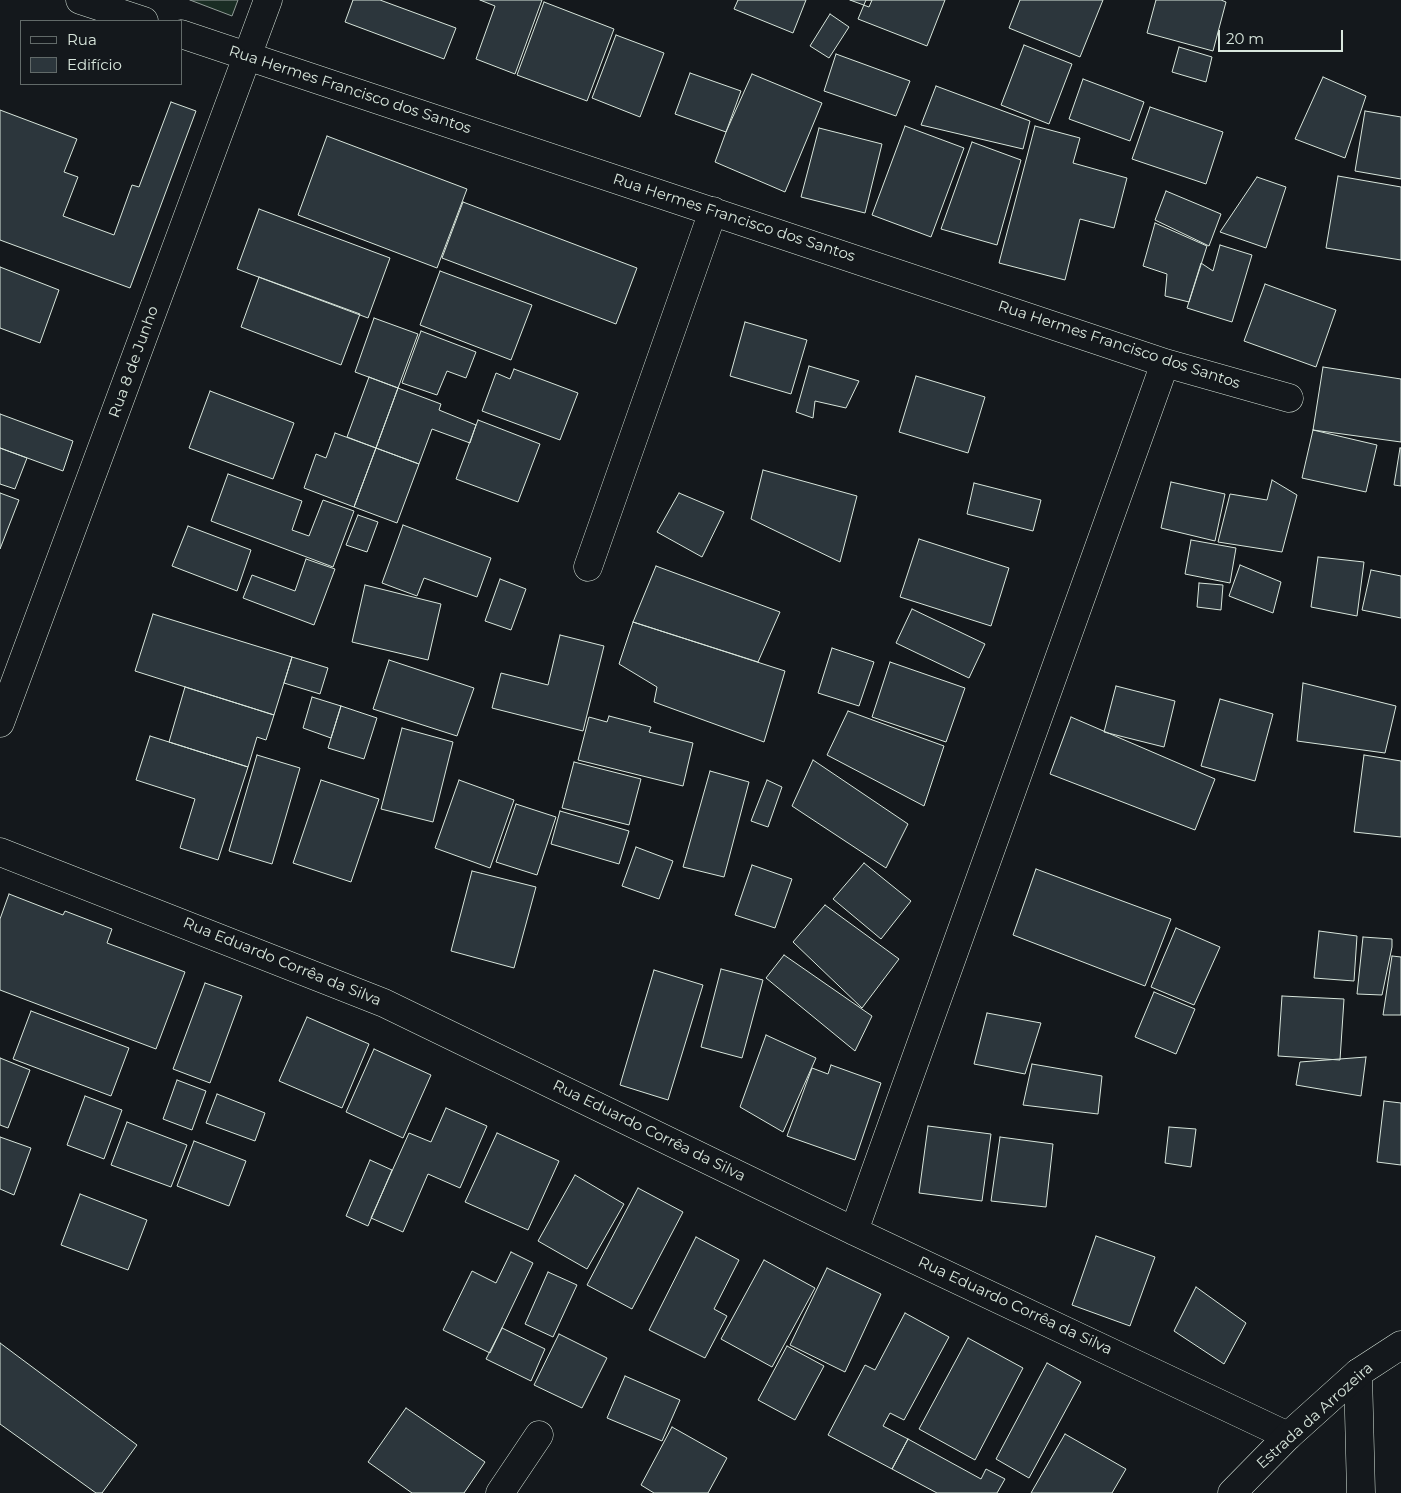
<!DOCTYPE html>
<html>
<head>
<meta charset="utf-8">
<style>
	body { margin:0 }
	#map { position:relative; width:1401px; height:1493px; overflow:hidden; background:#14181c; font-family:Montserrat,sans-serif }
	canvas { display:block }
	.legend { position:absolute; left:20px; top:20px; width:162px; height:65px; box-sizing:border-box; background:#14181c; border:1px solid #626a69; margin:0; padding:6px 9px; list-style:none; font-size:15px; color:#d8e6dc }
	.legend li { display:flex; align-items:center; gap:10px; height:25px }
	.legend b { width:25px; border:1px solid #626a69 }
	.scale { position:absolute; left:1218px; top:30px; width:125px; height:22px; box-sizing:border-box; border:2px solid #d8e6dc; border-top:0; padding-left:6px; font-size:15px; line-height:18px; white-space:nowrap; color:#d8e6dc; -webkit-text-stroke:4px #14181c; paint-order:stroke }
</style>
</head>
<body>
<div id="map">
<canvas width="1401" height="1493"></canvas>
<ul class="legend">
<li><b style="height:6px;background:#14181c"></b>Rua</li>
<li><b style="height:14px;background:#2c363c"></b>Edifício</li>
</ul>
<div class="scale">20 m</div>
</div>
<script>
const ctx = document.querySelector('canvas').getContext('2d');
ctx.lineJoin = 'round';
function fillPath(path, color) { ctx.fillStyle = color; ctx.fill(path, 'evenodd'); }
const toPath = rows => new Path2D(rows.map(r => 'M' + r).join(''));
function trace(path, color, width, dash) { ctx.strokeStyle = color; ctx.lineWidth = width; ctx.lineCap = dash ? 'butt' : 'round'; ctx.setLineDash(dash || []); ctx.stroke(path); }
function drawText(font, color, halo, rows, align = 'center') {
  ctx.font = font + ' Montserrat,sans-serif'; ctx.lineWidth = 4; ctx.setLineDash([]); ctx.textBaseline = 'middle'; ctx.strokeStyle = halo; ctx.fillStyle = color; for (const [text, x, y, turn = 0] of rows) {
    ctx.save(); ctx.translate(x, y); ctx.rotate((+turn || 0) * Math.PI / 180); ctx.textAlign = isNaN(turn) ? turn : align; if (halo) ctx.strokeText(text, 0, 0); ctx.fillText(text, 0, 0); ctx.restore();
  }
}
const green = toPath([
	[190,0,238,0,232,16,190,0]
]);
const building = toPath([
	[353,0,380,0,456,28,444,59,345,22,353,0],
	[480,0,542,0,515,74,476,59,495,6,480,0],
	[738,0,806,0,793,33,734,9,738,0],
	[850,0,872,0,869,7,850,0],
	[866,0,945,0,927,46,858,19,866,0],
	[1020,0,1103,0,1080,57,1009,28,1020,0],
	[1156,0,1221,0,1226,2,1213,51,1147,33,1156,0],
	[544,2,614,29,587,101,517,75,544,2],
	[830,14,849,27,829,58,810,46,830,14],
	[616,35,664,53,640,117,592,98,616,35],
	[1024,45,1072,64,1049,124,1001,105,1024,45],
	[1179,47,1212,57,1206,82,1172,72,1179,47],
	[836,54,910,81,896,116,824,91,836,54],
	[690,73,741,91,726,132,675,114,690,73],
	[752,74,822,103,785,192,715,162,726,132,752,74],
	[1323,77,1366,96,1345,158,1295,139,1323,77],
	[1083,79,1144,102,1130,141,1069,119,1083,79],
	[936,86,1030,121,1023,149,921,125,936,86],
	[171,102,196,111,130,288,0,240,0,110,77,139,64,172,78,177,63,216,114,235,132,185,139,187,171,102],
	[1150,107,1223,132,1206,184,1132,159,1150,107],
	[1365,111,1401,117,1401,179,1355,171,1365,111],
	[905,126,964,148,931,237,872,215,905,126],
	[1035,126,1080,138,1073,163,1127,178,1114,228,1080,219,1065,280,999,263,1035,126],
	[819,128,882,144,865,213,801,197,819,128],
	[327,136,467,189,437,268,298,215,327,136],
	[972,142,1021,160,997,245,941,229,972,142],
	[1338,176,1401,187,1401,260,1326,248,1338,176],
	[1257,177,1286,187,1266,248,1220,232,1257,177],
	[1166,191,1221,214,1209,246,1155,220,1166,191],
	[463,202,637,268,616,324,442,258,463,202],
	[259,209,390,258,368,318,237,269,259,209],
	[1155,223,1207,246,1189,302,1165,296,1167,274,1143,266,1155,223],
	[1220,245,1252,255,1232,322,1187,308,1201,263,1213,271,1220,245],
	[0,267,59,290,40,343,0,328,0,267],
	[440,271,532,305,511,360,420,325,440,271],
	[259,277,360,314,341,365,241,327,259,277],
	[1265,284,1336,310,1316,367,1244,341,1265,284],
	[374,318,418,334,398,388,355,372,374,318],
	[745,322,807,340,791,394,730,376,745,322],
	[421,331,476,352,466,378,447,371,437,395,402,383,421,331],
	[809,366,859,381,846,408,815,401,813,418,796,412,809,366],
	[1323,367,1401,379,1401,442,1313,430,1323,367],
	[514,369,578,393,560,440,482,411,496,373,510,379,514,369],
	[916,376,985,397,968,453,899,432,916,376],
	[369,377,398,388,376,448,347,437,369,377],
	[398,388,441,404,439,410,476,425,470,443,432,429,419,464,376,448,398,388],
	[210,391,294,423,273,479,189,448,210,391],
	[0,414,73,441,63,471,0,448,0,414],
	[478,420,540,444,518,502,456,479,478,420],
	[1313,430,1377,445,1366,492,1302,478,1313,430],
	[335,433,376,448,354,507,304,488,316,454,326,458,335,433],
	[0,448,27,458,15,489,0,484,0,448],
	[376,448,419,464,397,523,354,507,376,448],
	[1400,448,1401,448,1401,486,1394,485,1400,448],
	[763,470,857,496,840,562,751,519,763,470],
	[228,474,302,501,292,530,309,536,323,500,354,511,333,567,211,521,228,474],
	[1272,480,1297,495,1282,552,1218,542,1230,494,1267,500,1272,480],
	[1171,482,1225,494,1215,541,1161,528,1171,482],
	[974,483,1041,500,1033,531,967,514,974,483],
	[0,493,19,500,0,549,0,493],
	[679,493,724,512,702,557,657,532,679,493],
	[358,515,378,522,367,552,346,545,358,515],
	[403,525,491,558,477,597,424,578,417,596,382,583,403,525],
	[188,526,251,550,237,591,172,566,188,526],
	[919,539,1009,568,991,626,900,597,919,539],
	[1191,540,1236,548,1230,583,1185,574,1191,540],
	[1318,557,1364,562,1357,616,1311,607,1318,557],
	[306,559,335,569,314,625,243,598,252,575,295,591,306,559],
	[1240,565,1281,582,1273,613,1229,596,1240,565],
	[656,566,780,612,758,662,633,622,656,566],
	[1371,570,1401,576,1401,618,1362,610,1371,570],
	[500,579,526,589,511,630,485,621,500,579],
	[1199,583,1223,585,1221,610,1197,607,1199,583],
	[365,585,441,604,428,660,352,642,365,585],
	[912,609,985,644,969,678,896,643,912,609],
	[153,614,292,657,274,715,135,671,153,614],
	[633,622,785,671,764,742,654,702,657,687,619,664,633,622],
	[560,635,604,646,583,731,492,708,501,673,548,685,560,635],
	[832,648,874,662,859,706,818,693,832,648],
	[292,657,328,668,320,694,284,683,292,657],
	[389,660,474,688,457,736,373,709,389,660],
	[890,662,965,688,946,742,872,717,890,662],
	[1303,683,1396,706,1385,753,1297,741,1303,683],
	[1116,686,1175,701,1164,747,1104,732,1116,686],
	[185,687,274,715,266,740,257,737,248,767,169,742,185,687],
	[312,697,341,706,331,738,303,728,312,697],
	[1220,699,1273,714,1255,781,1201,766,1220,699],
	[341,706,377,718,364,759,328,748,341,706],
	[848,711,944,746,924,806,827,755,848,711],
	[609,716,651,727,649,732,693,743,683,786,578,760,589,717,607,722,609,716],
	[1071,717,1215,779,1195,830,1050,774,1071,717],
	[402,728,453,742,433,822,381,809,402,728],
	[150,736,248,767,218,860,180,848,195,799,136,780,150,736],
	[257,755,300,768,272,864,229,851,257,755],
	[1364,755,1401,761,1401,837,1354,832,1364,755],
	[813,760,908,824,886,868,792,806,813,760],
	[574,762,641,779,629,825,562,808,574,762],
	[710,771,749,782,724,877,683,867,710,771],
	[321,780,379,799,351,882,293,863,321,780],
	[459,780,514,800,490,868,435,848,459,780],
	[767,780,782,787,768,827,751,821,767,780],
	[516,804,556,817,537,875,496,862,516,804],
	[560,811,629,831,619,864,551,844,560,811],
	[636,847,673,861,659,899,622,886,636,847],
	[864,863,911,901,881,939,833,899,864,863],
	[752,865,792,879,775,928,735,915,752,865],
	[1036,869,1171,919,1145,986,1013,935,1036,869],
	[472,871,536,887,514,968,451,951,472,871],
	[9,894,63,915,65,911,112,929,107,943,185,972,156,1049,0,990,0,919,9,894],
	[825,905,899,959,862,1008,793,942,825,905],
	[1176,928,1220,947,1194,1005,1151,987,1176,928],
	[1319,931,1357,936,1354,981,1314,978,1319,931],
	[1363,937,1392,939,1392,947,1382,995,1357,994,1363,937],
	[784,955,872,1016,855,1051,766,978,784,955],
	[1392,956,1401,957,1401,1015,1383,1015,1392,956],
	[721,969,763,980,742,1058,701,1047,721,969],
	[654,970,703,985,668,1100,620,1085,654,970],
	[205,983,242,996,210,1083,173,1069,205,983],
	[1154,992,1195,1009,1176,1054,1135,1037,1154,992],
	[1282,996,1344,999,1340,1060,1278,1056,1282,996],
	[31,1011,129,1048,111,1096,13,1059,31,1011],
	[987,1013,1041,1023,1025,1074,974,1064,987,1013],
	[307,1017,369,1044,342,1108,279,1081,307,1017],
	[766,1035,816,1058,783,1132,740,1107,766,1035],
	[374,1049,431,1075,403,1138,346,1112,374,1049],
	[1366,1057,1361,1096,1296,1085,1300,1062,1366,1057],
	[0,1058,30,1070,8,1128,0,1125,0,1058],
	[1032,1064,1102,1076,1098,1114,1023,1105,1032,1064],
	[831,1065,881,1083,855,1160,787,1136,812,1068,828,1074,831,1065],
	[177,1080,206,1091,192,1130,163,1119,177,1080],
	[217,1094,265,1113,255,1141,206,1123,217,1094],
	[85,1096,122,1110,104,1159,67,1145,85,1096],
	[1384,1101,1401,1103,1401,1165,1377,1162,1384,1101],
	[446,1108,487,1126,460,1188,428,1174,403,1232,371,1218,409,1133,431,1142,446,1108],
	[127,1122,187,1145,171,1187,111,1165,127,1122],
	[928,1126,991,1134,982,1201,919,1193,928,1126],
	[1169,1127,1196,1129,1191,1167,1165,1163,1169,1127],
	[497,1133,559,1161,528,1230,465,1202,497,1133],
	[0,1137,31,1148,14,1195,0,1189,0,1137],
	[1000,1137,1053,1144,1046,1207,991,1201,1000,1137],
	[194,1141,246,1161,229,1206,177,1186,194,1141],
	[370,1160,392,1170,368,1226,346,1216,370,1160],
	[575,1175,624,1204,587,1269,538,1241,575,1175],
	[638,1188,683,1212,632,1309,587,1285,638,1188],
	[80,1194,147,1220,128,1270,61,1245,80,1194],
	[1096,1236,1155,1257,1130,1326,1072,1305,1096,1236],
	[696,1237,739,1260,714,1309,727,1316,705,1358,649,1330,696,1237],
	[511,1252,533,1263,490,1353,443,1330,472,1271,496,1283,511,1252],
	[764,1260,815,1288,772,1367,721,1339,764,1260],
	[827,1268,881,1294,845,1372,790,1345,827,1268],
	[548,1272,577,1285,553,1337,525,1324,548,1272],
	[1196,1287,1246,1323,1224,1364,1174,1331,1196,1287],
	[905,1313,949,1337,904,1420,890,1413,883,1426,908,1439,892,1469,828,1435,865,1365,875,1370,905,1313],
	[502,1328,545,1349,531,1381,486,1359,502,1328],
	[559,1334,607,1358,582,1408,534,1385,559,1334],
	[968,1338,1023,1368,975,1460,919,1429,968,1338],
	[0,1343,137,1445,102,1493,96,1493,0,1424,0,1343],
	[787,1346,824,1366,795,1420,758,1400,787,1346],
	[1047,1363,1081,1382,1029,1478,996,1459,1047,1363],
	[625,1376,680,1400,662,1441,607,1418,625,1376],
	[406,1408,485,1462,464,1493,412,1493,368,1462,406,1408],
	[672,1427,727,1458,708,1493,654,1493,641,1485,672,1427],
	[1065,1434,1126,1469,1112,1493,1031,1493,1065,1434],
	[908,1439,981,1479,986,1469,1005,1479,997,1493,937,1493,892,1469,908,1439]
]);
const street = toPath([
	[80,0,144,21],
	[181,34,1165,363,1289,398],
	[588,567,713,211],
	[0,723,268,0],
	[0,852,384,1003,854,1231,1288,1436],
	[854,1231,1165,363],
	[1358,1373,1361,1493],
	[500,1493,539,1435]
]);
const secondary = toPath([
	[1232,1493,1288,1436,1358,1373,1401,1345]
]);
const streetNames = [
	["Rua Hermes Francisco dos Santos",350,90,18],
	["Rua Hermes Francisco dos Santos",734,218,18],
	["Rua Hermes Francisco dos Santos",1119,345,18],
	["Rua 8 de Junho",134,362,-70],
	["Rua Eduardo Corrêa da Silva",282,962,22],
	["Rua Eduardo Corrêa da Silva",649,1131,26],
	["Rua Eduardo Corrêa da Silva",1015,1306,25],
	["Estrada da Arrozeira",1315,1416,-42]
];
fillPath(green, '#1a2d24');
trace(green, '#939e99', 1);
fillPath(building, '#2c363c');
trace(building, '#d8e6dc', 1);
trace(street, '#d8e6dc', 29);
trace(secondary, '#d8e6dc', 29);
trace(street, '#14181c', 28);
trace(secondary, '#14181c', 28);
drawText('15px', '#d8e6dc', '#14181c', streetNames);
</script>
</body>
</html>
